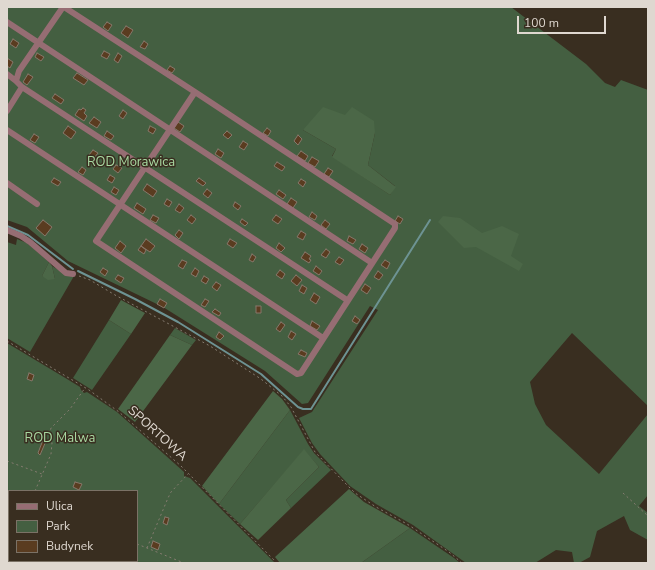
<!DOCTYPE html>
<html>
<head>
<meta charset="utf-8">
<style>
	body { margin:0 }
	#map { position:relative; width:655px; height:570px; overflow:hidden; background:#392e20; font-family:"Nunito Sans",sans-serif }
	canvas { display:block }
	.frame { position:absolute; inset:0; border:8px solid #dfd8d0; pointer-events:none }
	.legend { position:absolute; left:8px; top:490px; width:130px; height:72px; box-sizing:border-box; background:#392e20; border:1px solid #7b7266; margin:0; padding:5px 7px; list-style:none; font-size:12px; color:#dfd8d0 }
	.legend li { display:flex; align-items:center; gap:8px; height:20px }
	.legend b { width:20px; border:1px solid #7b7266 }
	.scale { position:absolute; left:517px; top:16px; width:89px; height:18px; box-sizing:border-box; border:2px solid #dfd8d0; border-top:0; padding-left:5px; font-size:12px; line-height:14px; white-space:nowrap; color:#dfd8d0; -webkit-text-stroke:3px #392e20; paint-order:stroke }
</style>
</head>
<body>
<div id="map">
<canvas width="655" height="570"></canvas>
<div class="frame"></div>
<ul class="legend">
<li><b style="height:5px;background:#966d73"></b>Ulica</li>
<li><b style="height:11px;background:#445f41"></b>Park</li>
<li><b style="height:11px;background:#5a3c20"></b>Budynek</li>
</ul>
<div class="scale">100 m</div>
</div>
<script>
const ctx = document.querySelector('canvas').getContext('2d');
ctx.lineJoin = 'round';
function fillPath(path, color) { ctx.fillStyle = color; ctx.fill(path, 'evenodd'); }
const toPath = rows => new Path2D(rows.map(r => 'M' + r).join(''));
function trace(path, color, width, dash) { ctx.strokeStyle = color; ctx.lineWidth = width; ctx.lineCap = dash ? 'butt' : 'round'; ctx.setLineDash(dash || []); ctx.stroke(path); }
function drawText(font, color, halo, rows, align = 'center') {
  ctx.font = font + ' "Nunito Sans",sans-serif'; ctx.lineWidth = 3; ctx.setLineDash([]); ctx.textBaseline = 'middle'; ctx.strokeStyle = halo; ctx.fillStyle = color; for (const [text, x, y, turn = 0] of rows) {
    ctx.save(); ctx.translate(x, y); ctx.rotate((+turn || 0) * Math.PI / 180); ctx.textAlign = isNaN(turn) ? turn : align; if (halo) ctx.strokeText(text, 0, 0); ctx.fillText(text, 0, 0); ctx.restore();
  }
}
const green = toPath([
	[7,7,511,7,586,64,605,83,615,87,621,80,648,90,648,406,572,333,530,382,535,404,546,425,599,474,648,414,648,495,639,506,648,513,648,540,630,530,624,516,597,531,590,557,579,563,574,563,572,552,556,550,535,563,466,563,413,525,376,504,350,486,320,454,312,443,299,418,312,412,378,310,370,306,308,403,302,404,265,371,163,307,68,261,27,227,7,220],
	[345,115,375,133,368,165,395,186,390,195,332,156,336,149,303,130],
	[17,239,27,243,49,262,42,276,55,279,52,266,67,275,74,276,30,352,7,338,7,242,16,245],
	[109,320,131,334,92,390,73,378],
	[175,328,196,340,192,345,170,335],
	[7,343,67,379,80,387,81,390,84,393,87,392,117,412,184,472,184,476,190,478,275,563,114,563,109,561,137,561,137,491,9,491,9,521,7,520],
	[290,410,308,444,314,453,331,470,291,508,286,500,319,467,304,450,240,524,219,504],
	[410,528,454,558,460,563,361,563]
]);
const forest = toPath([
	[323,107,345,115,352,107,374,121,375,133,368,165,396,187,390,195,332,157,336,149,303,130],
	[443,216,460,218,482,233,502,226,519,234,511,256,523,264,519,271,476,247,464,248,438,222],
	[49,262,52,266,55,279,48,280,42,276],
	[121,300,145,313,131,334,109,320],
	[170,335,192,345,135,422,118,409],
	[273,391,282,399,290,410,219,504,202,486],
	[304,449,319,467,286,500,291,508,258,540,240,524],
	[349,489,364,502,410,528,361,563,280,563,275,557],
	[31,561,109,561,114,563,30,563]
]);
const stream = toPath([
	[7,226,28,235,73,269],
	[78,271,135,299,178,322,261,374,298,407,303,409,311,409,430,220]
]);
const building = toPath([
	[107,22,112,25,108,31,103,27,107,22],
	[126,26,133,30,128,38,121,33,126,26],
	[13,39,19,43,16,48,10,44,13,39],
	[144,41,148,44,145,49,140,47,144,41],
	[104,51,110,54,107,59,101,56,104,51],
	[37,53,44,57,41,61,35,57,37,53],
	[118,53,122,56,118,63,114,60,118,53],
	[7,58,13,62,10,68,7,66,7,58],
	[170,66,175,69,172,73,167,70,170,66],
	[77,73,88,80,84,85,73,78,77,73],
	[28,74,33,77,27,85,23,82,28,74],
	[55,94,64,100,61,104,52,98,55,94],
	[83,108,86,110,84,113,87,116,84,121,75,115,79,109,81,110,83,108],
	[123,110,127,113,123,119,119,116,123,110],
	[94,117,101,122,97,128,89,123,94,117],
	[178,122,184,126,180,132,174,128,178,122],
	[68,126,76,132,71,139,63,133,68,126],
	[150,126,156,129,153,134,148,131,150,126],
	[267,128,271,131,268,136,263,133,267,128],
	[107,131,114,136,111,140,104,136,107,131],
	[227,131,232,135,228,139,223,135,227,131],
	[34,134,39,137,35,143,30,140,34,134],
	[298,135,302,139,298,145,294,141,298,135],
	[243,141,248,144,244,150,239,147,243,141],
	[218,149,224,153,221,158,215,154,218,149],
	[93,150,98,153,94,158,89,155,93,150],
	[301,151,308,156,305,161,297,156,301,151],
	[312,157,319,161,315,167,308,163,312,157],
	[277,162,285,167,282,171,274,166,277,162],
	[116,165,122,168,118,173,113,169,116,165],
	[82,167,86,170,83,175,78,172,82,167],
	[328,168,333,171,329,177,324,174,328,168],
	[110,175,115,178,112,183,107,180,110,175],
	[54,178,61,182,58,186,51,182,54,178],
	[199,178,206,183,203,186,196,181,199,178],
	[301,179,306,182,303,187,298,183,301,179],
	[147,184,157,191,153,197,143,190,147,184],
	[114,187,119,190,116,195,111,192,114,187],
	[207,189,212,193,208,198,203,194,207,189],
	[279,190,286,195,283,199,276,194,279,190],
	[291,198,297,202,293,208,287,204,291,198],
	[167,199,172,202,169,207,164,204,167,199],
	[235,202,241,206,238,210,233,206,235,202],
	[137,203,146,209,143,214,134,208,137,203],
	[179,204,184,208,180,213,175,210,179,204],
	[312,212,317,216,315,220,309,217,312,212],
	[153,215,159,218,156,223,150,220,153,215],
	[191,215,196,219,192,224,187,220,191,215],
	[276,215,282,219,278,224,272,220,276,215],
	[398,216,403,219,400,224,395,221,398,216],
	[242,219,248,223,245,226,240,222,242,219],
	[43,220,52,227,45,236,36,228,43,220],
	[325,220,330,224,326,229,321,225,325,220],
	[179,230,183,233,179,239,175,235,179,230],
	[301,231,306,234,303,240,297,237,301,231],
	[349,236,356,240,353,244,347,241,349,236],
	[146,239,155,246,150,252,141,246,146,239],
	[230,239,237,243,233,248,227,244,230,239],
	[120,241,126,246,121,253,115,248,120,241],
	[279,243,285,248,281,252,276,248,279,243],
	[362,244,368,248,365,253,359,249,362,244],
	[141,246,146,250,144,254,138,250,141,246],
	[326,249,330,252,326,258,321,255,326,249],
	[305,252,311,256,309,259,311,260,309,263,301,258,305,252],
	[252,254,256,257,253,262,249,260,252,254],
	[339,257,344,260,340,265,335,262,339,257],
	[182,260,187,262,183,269,178,266,182,260],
	[385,260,390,263,387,269,381,265,385,260],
	[316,266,322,271,319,275,313,271,316,266],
	[103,268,108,271,105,276,100,272,103,268],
	[195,268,199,271,196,277,191,274,195,268],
	[280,270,285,274,282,279,276,275,280,270],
	[378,271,383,275,379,280,374,277,378,271],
	[118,275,124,278,121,283,115,279,118,275],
	[296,275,302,280,297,286,291,281,296,275],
	[204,276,209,279,206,284,201,281,204,276],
	[216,282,221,285,217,291,212,287,216,282],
	[365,284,371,288,367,294,361,290,365,284],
	[302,285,307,288,304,294,299,291,302,285],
	[314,293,320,297,316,304,310,300,314,293],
	[160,299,167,303,164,308,157,304,160,299],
	[205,299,209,301,205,307,201,305,205,299],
	[256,306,261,306,261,313,256,313,256,306],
	[215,309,221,313,219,316,212,312,215,309],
	[355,316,360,320,357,324,352,321,355,316],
	[312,321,320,326,317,330,310,326,312,321],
	[281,322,285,325,280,332,276,329,281,322],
	[291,331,296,334,292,340,288,337,291,331],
	[219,332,224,336,220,340,216,337,219,332],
	[301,350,307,353,305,357,298,354,301,350],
	[29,373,34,375,32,381,27,379,29,373],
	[71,434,75,438,71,442,67,439,71,434],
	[43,440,46,441,40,455,38,453,43,440],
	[75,482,82,484,79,490,73,487,75,482],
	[165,517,169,518,167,525,163,523,165,517],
	[153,541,160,544,158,550,151,547,153,541],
	[12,561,26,561,26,563,11,563,12,561]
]);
const path = toPath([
	[79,276,90,280,115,295,210,346,261,379,282,396,291,407,315,452,345,483,355,493,376,507,407,524,449,552,462,563],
	[7,341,89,390,119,412,181,466,277,563],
	[7,461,42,474],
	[35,491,51,454,52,443,50,432,51,428,70,409,85,388],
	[623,493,648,516],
	[7,517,9,518],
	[137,544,184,563],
	[147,548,168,498,171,492,188,474],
	[102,561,107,563]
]);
const street = toPath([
	[64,7,195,92,395,224,395,228,301,373,297,374,96,241,195,92],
	[7,22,372,263],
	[7,74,16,81],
	[22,87,347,300],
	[7,111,22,87,16,81,19,71,63,7],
	[7,130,323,338],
	[7,183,37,204],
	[7,230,21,236,30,242,66,273,73,274]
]);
const parkNames = [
	["ROD Morawica",131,163],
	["ROD Malwa",60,439]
];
const streetNames = [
	["SPORTOWA",157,434,42]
];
fillPath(green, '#445f41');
fillPath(forest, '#4b6747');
trace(stream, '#6d9393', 2);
fillPath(building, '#5a3c20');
trace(building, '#87776a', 1);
trace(path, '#857c70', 1, [2, 3]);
trace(street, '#966d73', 6);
drawText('13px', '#a8d8a1', '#392e20', parkNames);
drawText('13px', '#dfd8d0', '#392e20', streetNames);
</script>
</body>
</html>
